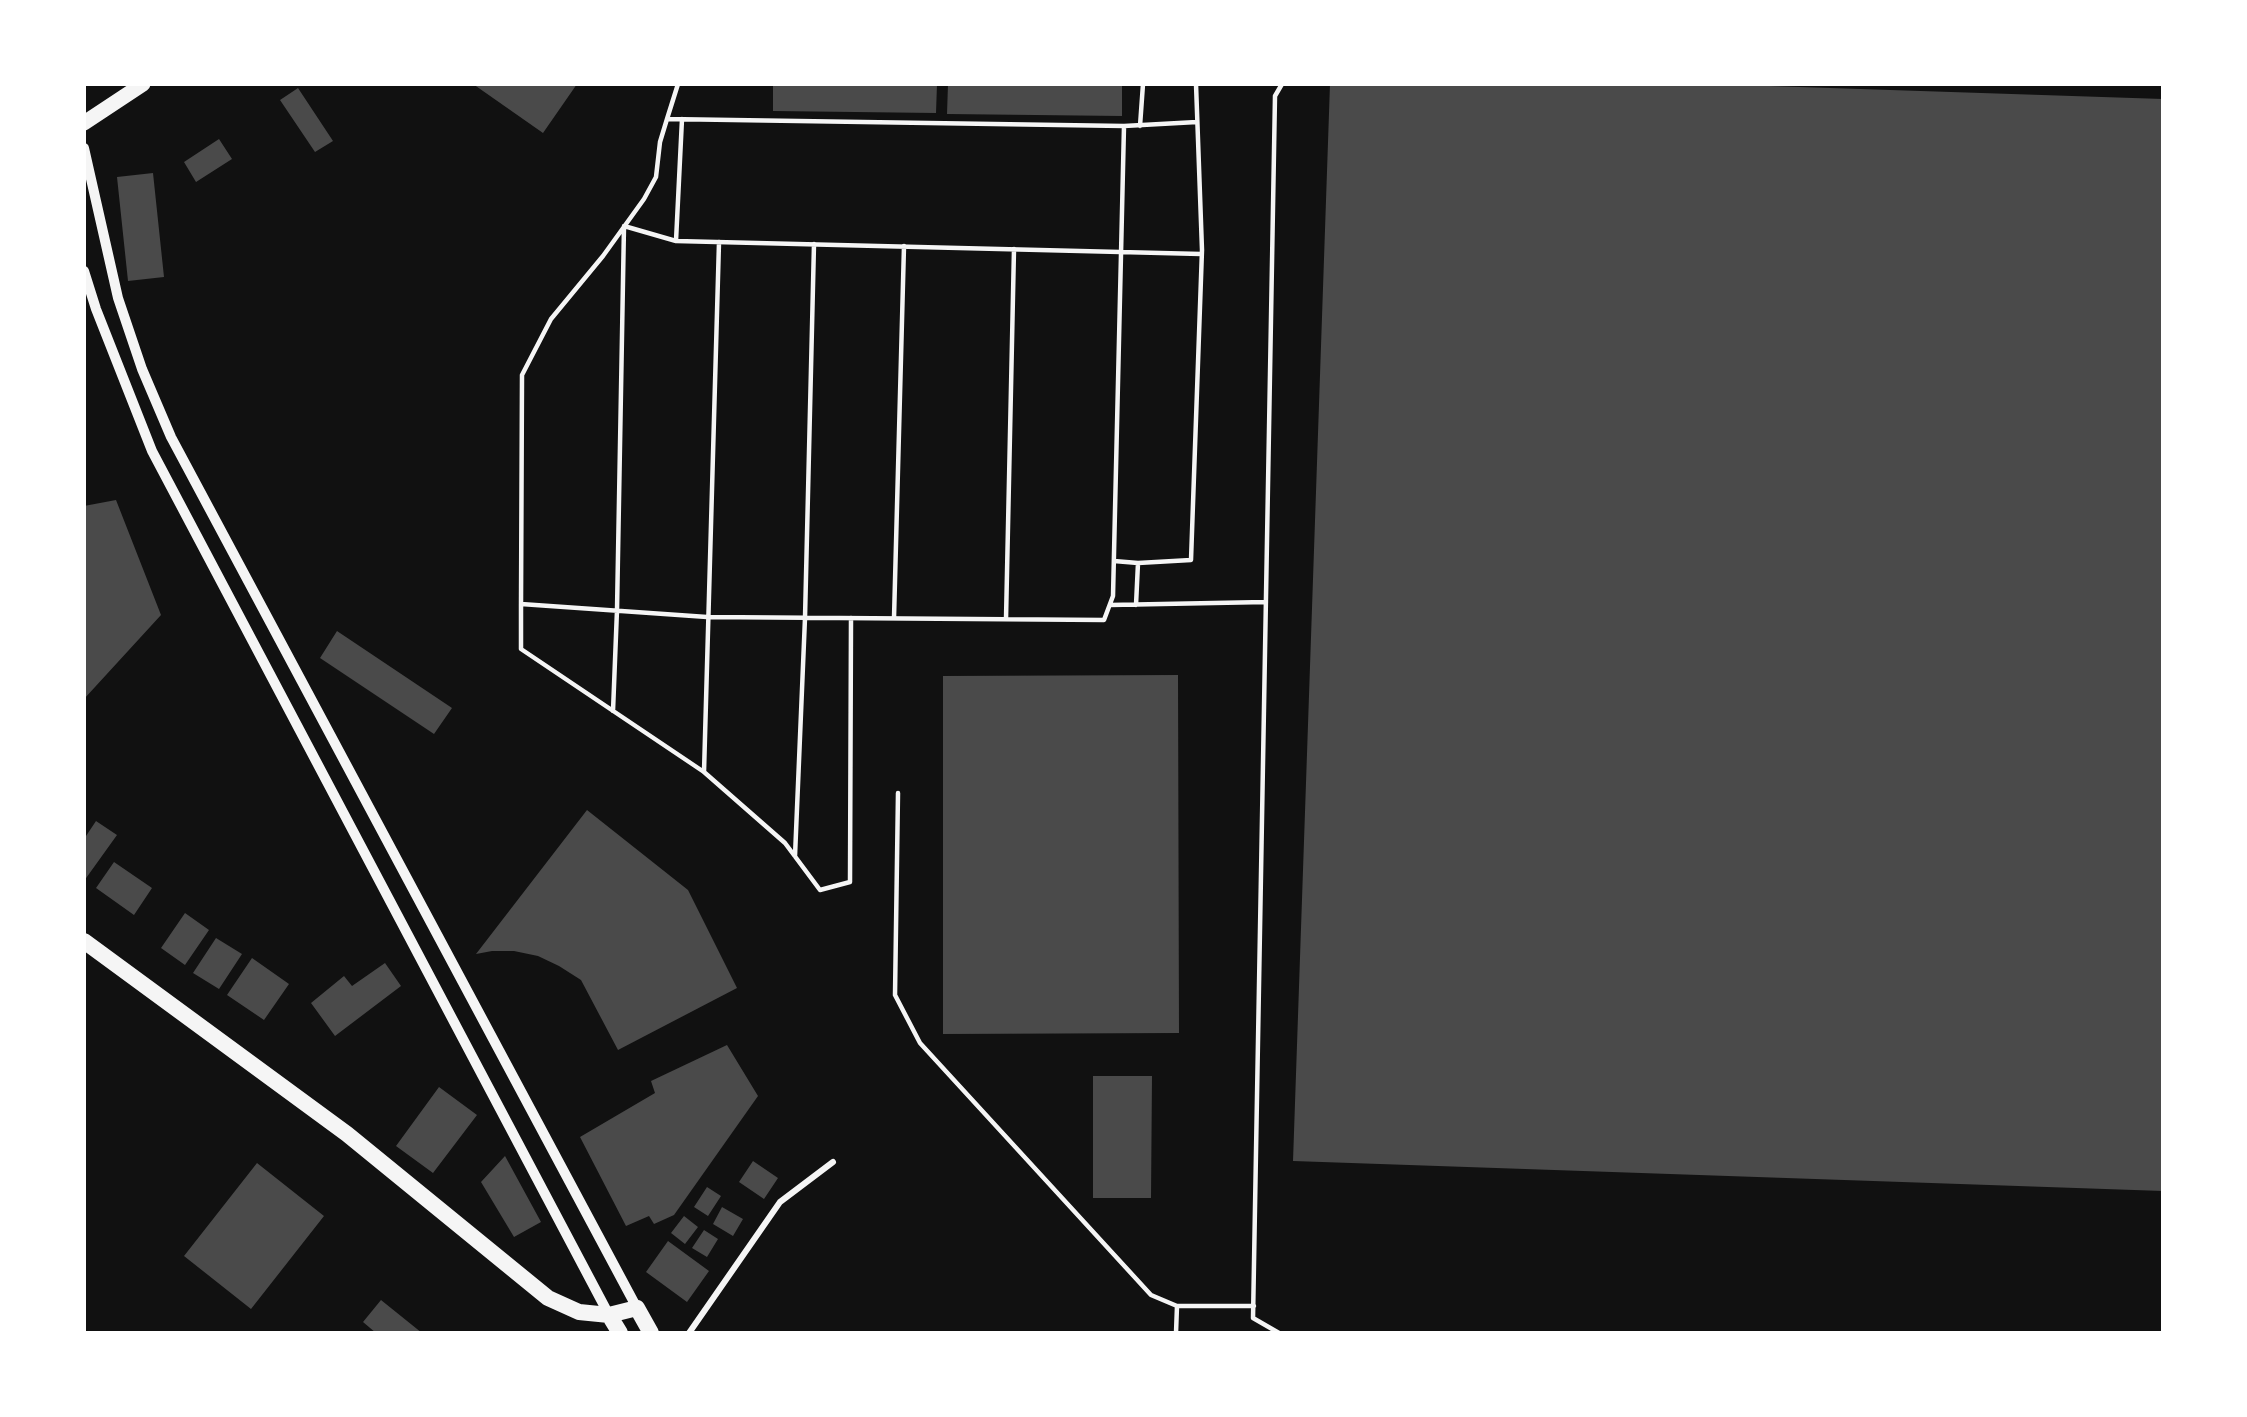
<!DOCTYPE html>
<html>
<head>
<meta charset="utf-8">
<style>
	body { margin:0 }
	#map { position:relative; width:2247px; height:1417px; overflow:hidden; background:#111; font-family:Mulish,sans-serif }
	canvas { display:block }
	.frame { position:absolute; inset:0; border:86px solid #fff; pointer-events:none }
</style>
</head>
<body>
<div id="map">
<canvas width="2247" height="1417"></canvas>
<div class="frame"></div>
</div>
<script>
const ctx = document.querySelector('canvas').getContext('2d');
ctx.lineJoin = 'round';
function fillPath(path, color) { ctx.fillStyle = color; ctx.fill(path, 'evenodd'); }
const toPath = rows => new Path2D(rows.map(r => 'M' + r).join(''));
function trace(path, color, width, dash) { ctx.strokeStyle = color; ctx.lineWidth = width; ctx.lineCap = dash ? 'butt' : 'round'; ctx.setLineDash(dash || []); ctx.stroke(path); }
const building = toPath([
	[473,84,577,84,543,133],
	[773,84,937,84,936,113,773,111],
	[948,84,1122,84,1122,116,947,114],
	[1330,84,1709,84,2163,99,2163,1191,1293,1161],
	[298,88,333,141,315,152,280,100],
	[219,139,232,159,196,182,184,162],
	[153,173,164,277,128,281,117,177],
	[116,500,161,615,84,699,84,506],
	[337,631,452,708,434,734,320,658],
	[1178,675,1179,1033,943,1034,943,676],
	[587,810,688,890,737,988,618,1050,581,980,559,966,538,956,514,951,492,951,476,954],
	[96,821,117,835,84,881,84,834,86,836],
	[114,862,152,888,134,915,96,888],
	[185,913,209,930,185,965,161,948],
	[216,938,242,954,219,989,193,973],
	[252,958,289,984,264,1020,227,995],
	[385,963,401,986,335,1036,311,1003,344,976,352,986],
	[727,1045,758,1096,674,1215,654,1224,649,1216,626,1226,580,1137,655,1093,651,1081],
	[1093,1076,1152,1076,1151,1198,1093,1198],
	[439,1087,477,1115,433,1173,396,1146],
	[505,1156,541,1222,514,1237,481,1182],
	[753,1161,778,1178,764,1199,739,1182],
	[257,1163,324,1216,251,1309,184,1256],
	[707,1187,721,1196,708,1216,694,1207],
	[722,1207,743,1219,733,1236,713,1224],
	[684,1216,698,1227,685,1244,671,1233],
	[704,1230,718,1239,707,1257,692,1248],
	[668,1241,709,1271,687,1302,646,1272],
	[381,1300,422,1333,376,1333,363,1322]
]);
const service = toPath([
	[667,119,1124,126,1113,596,1104,620,707,617,521,604,522,375,551,319,603,256,644,199,656,177,660,142,667,119,678,84],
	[682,119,676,241,1201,254],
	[1124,126,1197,122],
	[1140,126,1143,84],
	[1114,561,1138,563],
	[521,604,521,649,704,772,785,843,820,890,850,882,851,618],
	[1110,605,1266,602],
	[1136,605,1138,563,1191,560,1202,250,1196,84],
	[894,618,904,246],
	[1006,619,1014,249],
	[613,711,617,610,624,226,676,241],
	[704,772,719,242],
	[898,793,895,995,920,1043,1151,1295,1177,1306,1176,1333],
	[795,856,805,618,814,244],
	[1177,1306,1254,1306],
	[1279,1333,1253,1318,1275,96,1282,84]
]);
const minor = toPath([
	[689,1333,780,1202,833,1162]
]);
const tertiary = toPath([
	[84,148,118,298,142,369,171,437,637,1308],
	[84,271,96,309,152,451,609,1315]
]);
const primary = toPath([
	[84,123,143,84]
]);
const trunk = toPath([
	[84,941,347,1134,548,1298,579,1312,609,1315,637,1308,651,1333],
	[609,1315,620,1333]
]);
fillPath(building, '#4a4a4a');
trace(service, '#f5f5f5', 4.5);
trace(minor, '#f5f5f5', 6);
trace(tertiary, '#f5f5f5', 10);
trace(primary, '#f5f5f5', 15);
trace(trunk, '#f5f5f5', 16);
</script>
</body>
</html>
